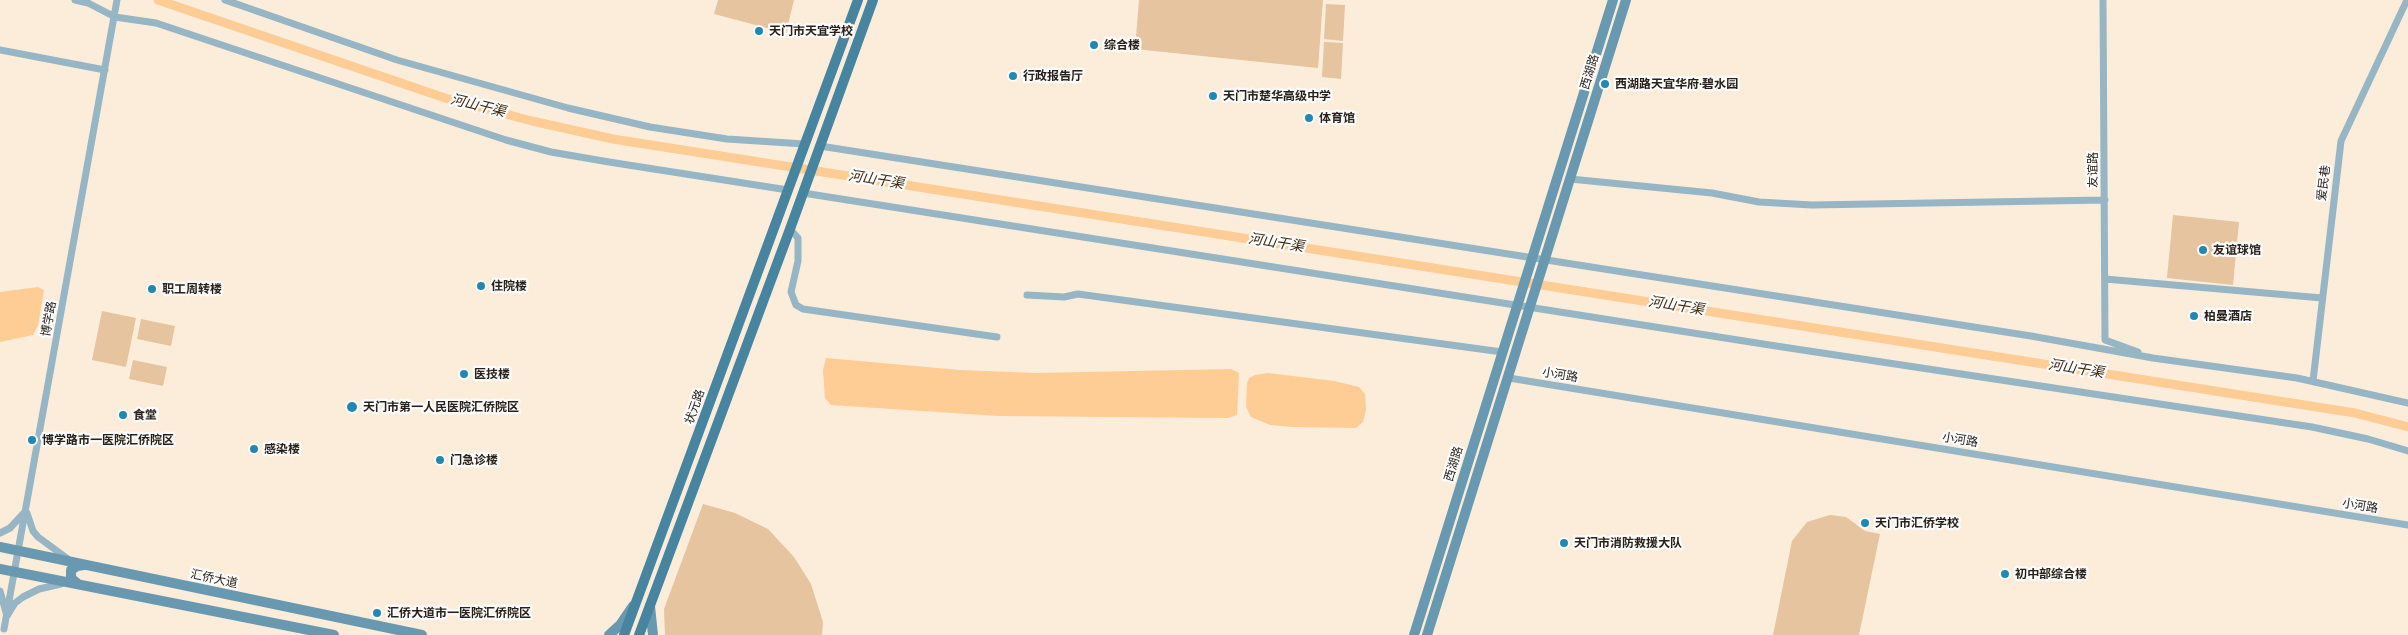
<!DOCTYPE html>
<html>
<head>
<meta charset="utf-8">
<style>
	body { margin:0 }
	canvas { display:block; background:#fcecda }
</style>
</head>
<body>
<canvas width="2408" height="635"></canvas>
<script>
const ctx = document.querySelector('canvas').getContext('2d');
ctx.lineJoin = 'round';
function fillPath(path, color) { ctx.fillStyle = color; ctx.fill(path, 'evenodd'); }
const toPath = rows => new Path2D(rows.map(r => 'M' + r).join(''));
function trace(path, color, width, dash) { ctx.strokeStyle = color; ctx.lineWidth = width; ctx.lineCap = dash ? 'butt' : 'round'; ctx.setLineDash(dash || []); ctx.stroke(path); }
function drawText(font, color, halo, rows, align = 'center') {
  ctx.font = font + ' Figtree,"Noto Sans SC",sans-serif'; ctx.lineWidth = 4.5; ctx.setLineDash([]); ctx.textBaseline = 'middle'; ctx.strokeStyle = halo; ctx.fillStyle = color; for (const [text, x, y, turn = 0] of rows) {
    ctx.save(); ctx.translate(x, y); ctx.rotate((+turn || 0) * Math.PI / 180); ctx.textAlign = isNaN(turn) ? turn : align; if (halo) ctx.strokeText(text, 0, 0); ctx.fillText(text, 0, 0); ctx.restore();
  }
}
const green = toPath([
	[718,0,794,0,786,33,714,14],
	[1139,0,1323,0,1318,68,1135,49],
	[1326,4,1345,5,1343,41,1324,39],
	[1324,42,1343,43,1341,79,1322,77],
	[2173,215,2239,222,2233,285,2167,278],
	[102,311,136,318,126,367,92,360],
	[141,319,175,326,171,346,137,339],
	[133,360,167,367,163,386,129,379],
	[703,504,735,513,768,529,794,557,811,584,823,622,822,635,665,635,664,609],
	[1830,515,1846,517,1865,531,1880,534,1859,635,1773,635,1792,541,1807,522]
]);
const water = toPath([
	[38,287,44,290,38,326,33,335,0,342,0,292],
	[826,358,960,370,1036,373,1231,369,1239,373,1237,415,1228,418,998,416,831,405,825,398,823,370],
	[1268,373,1334,381,1359,387,1365,394,1366,410,1363,422,1356,428,1293,427,1270,425,1251,417,1246,407,1247,384,1249,378,1255,375]
]);
const canal = toPath([
	[158,0,445,98,532,121,613,139,2355,413,2408,427]
]);
const minor = toPath([
	[75,0,88,3,115,17,156,23,506,140,551,152,609,162,788,190],
	[225,0,397,60,568,108,650,127,727,139,804,144],
	[2103,0,2105,340,2138,352],
	[0,50,105,70],
	[820,146,2031,336,2153,358,2297,378,2408,403],
	[1570,179,1712,193,1759,202,1812,205,2105,200],
	[803,193,1776,346,2312,427,2368,439,2408,451],
	[790,229,798,238,798,261,791,292,796,305,803,309,997,337],
	[2105,279,2322,298],
	[1027,295,1064,297,1078,294,1502,352],
	[1509,378,2408,525],
	[2313,381,2341,141,2407,0],
	[27,513,33,531,38,537,68,559],
	[0,533,10,528,24,513],
	[0,591,7,616,15,603,23,597,39,589,61,584],
	[4,629,117,0]
]);
const secondary = toPath([
	[0,547,422,635],
	[0,569,334,635],
	[78,584,71,578,71,570,77,566,84,565],
	[650,606,653,635],
	[609,635,620,625,633,606],
	[1414,635,1613,0],
	[1427,635,1626,0]
]);
const primary = toPath([
	[624,635,858,0],
	[639,635,790,229,873,0]
]);
const markers = [
	[759,31,5,"#2189b1"],
	[1094,45,5,"#2189b1"],
	[1013,76,5,"#2189b1"],
	[1605,84,5,"#2189b1"],
	[1213,96,5,"#2189b1"],
	[1309,118,5,"#2189b1"],
	[2203,250,5,"#2189b1"],
	[481,286,5,"#2189b1"],
	[152,289,5,"#2189b1"],
	[2194,316,5,"#2189b1"],
	[464,374,5,"#2189b1"],
	[352,407,6,"#2189b1"],
	[123,415,5,"#2189b1"],
	[32,440,5,"#2189b1"],
	[254,449,5,"#2189b1"],
	[440,460,5,"#2189b1"],
	[1865,523,5,"#2189b1"],
	[1564,543,5,"#2189b1"],
	[2005,574,5,"#2189b1"],
	[377,613,5,"#2189b1"]
];
const poiNames = [
	["天门市天宜学校",769,31],
	["综合楼",1104,45],
	["行政报告厅",1023,76],
	["西湖路天宜华府·碧水园",1615,84],
	["天门市楚华高级中学",1223,96],
	["体育馆",1319,118],
	["友谊球馆",2213,250],
	["住院楼",491,286],
	["职工周转楼",162,289],
	["柏曼酒店",2204,316],
	["医技楼",474,374],
	["天门市第一人民医院汇侨院区",363,407],
	["食堂",133,415],
	["博学路市一医院汇侨院区",42,440],
	["感染楼",264,449],
	["门急诊楼",450,460],
	["天门市汇侨学校",1875,523],
	["天门市消防救援大队",1574,543],
	["初中部综合楼",2015,574],
	["汇侨大道市一医院汇侨院区",387,613]
];
const streetNames = [
	["西湖路",1590,72,-73],
	["友谊路",2093,170,-90],
	["爱民巷",2324,183,-83],
	["博学路",49,319,-80],
	["小河路",1560,375,9],
	["状元路",695,407,-70],
	["小河路",1960,440,9],
	["西湖路",1454,464,-73],
	["小河路",2360,506,9],
	["汇侨大道",214,579,12]
];
const waterNames = [
	["河山干渠",478,106,14],
	["河山干渠",876,180,9],
	["河山干渠",1276,243,9],
	["河山干渠",1676,306,9],
	["河山干渠",2076,369,9]
];
fillPath(green, '#e6c49f');
fillPath(water, '#fecd95');
trace(canal, '#fecd95', 9);
trace(minor, '#96b5c5', 7);
trace(secondary, '#6999b0', 10);
trace(primary, '#4684a0', 10);
for (const [x, y, r, color] of markers) { const dot = new Path2D(); dot.arc(x, y, r, 0, 2 * Math.PI); ctx.fillStyle = color; ctx.fill(dot); trace(dot, '#fcfcfc', 2); }
drawText('bold 12px', '#2a221a', '#fcfcfc', poiNames, 'left');
drawText('12px', '#2a221a', '#fcfcfc', streetNames);
drawText('italic 14px', '#3d2910', '#fcfcfc', waterNames);
</script>
</body>
</html>
